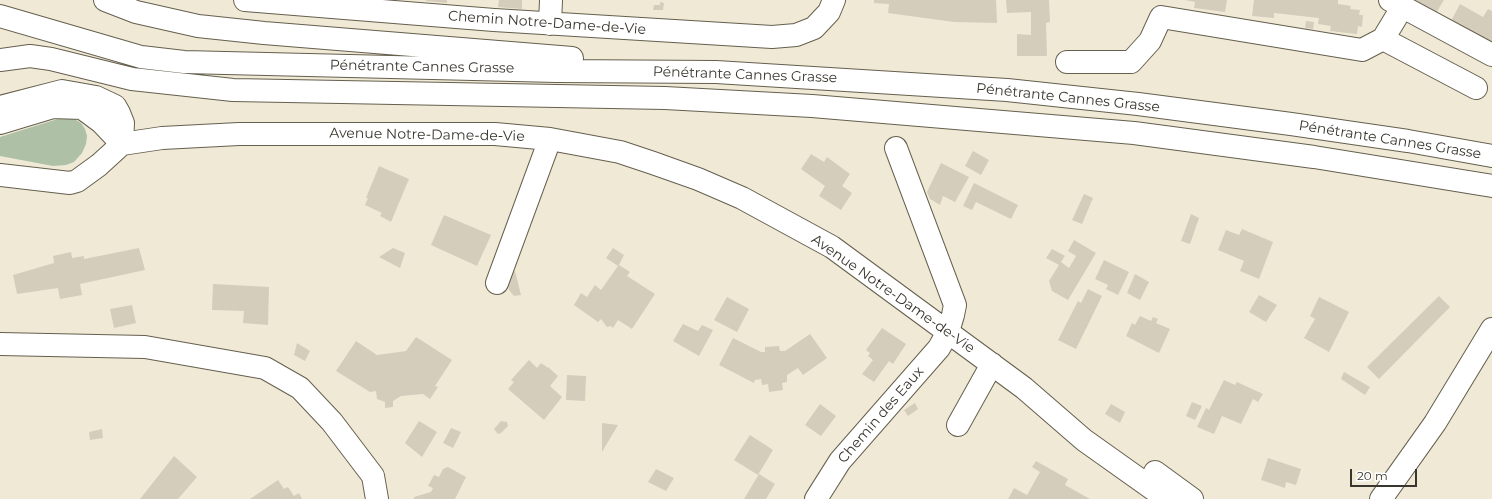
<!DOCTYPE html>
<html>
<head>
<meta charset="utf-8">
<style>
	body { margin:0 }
	#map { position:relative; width:1492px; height:499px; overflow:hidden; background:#f0e9d6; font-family:Montserrat,sans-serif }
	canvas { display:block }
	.scale { position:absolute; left:1350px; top:469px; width:67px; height:18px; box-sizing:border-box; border:2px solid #39362f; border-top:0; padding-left:5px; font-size:12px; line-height:14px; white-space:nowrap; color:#39362f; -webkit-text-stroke:3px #fff; paint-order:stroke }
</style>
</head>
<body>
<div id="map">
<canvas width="1492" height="499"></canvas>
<div class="scale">20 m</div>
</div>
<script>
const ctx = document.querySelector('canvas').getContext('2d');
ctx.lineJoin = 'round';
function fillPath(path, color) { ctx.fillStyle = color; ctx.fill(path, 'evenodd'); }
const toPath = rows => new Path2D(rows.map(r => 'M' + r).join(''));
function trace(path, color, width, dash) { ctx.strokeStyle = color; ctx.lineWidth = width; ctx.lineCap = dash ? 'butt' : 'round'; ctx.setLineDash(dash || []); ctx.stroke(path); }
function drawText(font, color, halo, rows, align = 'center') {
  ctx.font = font + ' Montserrat,sans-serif'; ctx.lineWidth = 3; ctx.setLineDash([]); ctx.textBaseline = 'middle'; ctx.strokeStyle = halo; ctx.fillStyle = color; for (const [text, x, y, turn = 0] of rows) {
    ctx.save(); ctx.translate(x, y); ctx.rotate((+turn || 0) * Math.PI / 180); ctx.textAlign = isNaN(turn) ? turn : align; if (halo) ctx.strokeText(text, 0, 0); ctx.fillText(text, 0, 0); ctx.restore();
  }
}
const green = toPath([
	[64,117,73,118,81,123,85,129,87,136,86,144,82,153,74,162,66,165,53,166,0,156,0,137]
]);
const building = toPath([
	[426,0,447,0,447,3,426,1],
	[499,0,522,0,522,9,498,7],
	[874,0,996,0,997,23,954,22,888,13,889,4,874,3],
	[1006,0,1049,0,1050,22,1046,23,1047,56,1017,56,1017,34,1031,35,1031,12,1007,13],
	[1185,0,1227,0,1225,12,1194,8,1195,2],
	[1254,0,1338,0,1338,4,1351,6,1350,9,1360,10,1359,15,1363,15,1362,27,1358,26,1357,34,1347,33,1330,31,1331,26,1318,24,1319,18,1274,13,1274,18,1252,16],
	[1413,0,1444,0,1436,13],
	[660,2,664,3,663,10,653,10,654,5,660,5],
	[1460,4,1483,17,1488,9,1492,11,1492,48,1450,23],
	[1306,21,1314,22,1313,29,1305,28],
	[973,151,989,160,981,175,965,166],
	[811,154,824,162,827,157,850,174,842,186,852,193,841,210,819,196,825,186,801,169],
	[941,163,969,177,955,202,943,196,940,205,930,199,927,192],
	[379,166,409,179,391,222,380,216,382,213,365,205,368,198,366,198],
	[974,183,1018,205,1011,219,976,202,972,210,963,206],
	[1084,194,1093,198,1082,224,1072,220],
	[1191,214,1199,218,1190,244,1181,241],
	[444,215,491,235,477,266,431,245],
	[1242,229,1273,242,1259,279,1240,271,1244,261,1218,250,1226,230,1239,235],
	[1074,240,1096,253,1068,300,1052,291,1049,281,1059,265,1046,258,1052,249,1065,256,1061,262,1069,268,1076,256,1068,251],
	[139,248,145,270,80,284,82,295,60,299,58,288,17,294,13,275,54,263,53,256,71,252,72,258,84,256,84,259],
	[393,248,405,253,400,268,379,257],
	[613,248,624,255,619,265,630,272,627,276,655,294,632,329,618,320,613,328,611,326,607,327,601,319,598,322,574,305,581,293,587,297,595,285,601,290,618,266,606,258],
	[1104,260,1129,272,1118,295,1106,289,1108,285,1095,279],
	[515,271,521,295,514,296,509,290,505,273],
	[1135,274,1149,282,1140,300,1127,293],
	[213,284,269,287,268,325,243,323,244,311,212,310],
	[1088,289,1102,296,1076,349,1058,340,1078,301,1081,303],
	[1259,295,1277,305,1266,322,1249,312],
	[1439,296,1450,307,1379,379,1367,367],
	[727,297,749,309,737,332,714,320],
	[1319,297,1349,312,1329,352,1304,338,1315,319,1310,316],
	[132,305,136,323,114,328,110,309],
	[1140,316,1151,321,1153,317,1158,319,1156,323,1170,329,1159,353,1126,336,1132,323,1135,325],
	[683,324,698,331,702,325,713,330,699,356,673,341],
	[882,328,906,344,893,364,889,361,874,382,862,374,873,360,868,356,870,353,866,350],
	[810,334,827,358,803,375,798,368,787,375,787,382,782,383,783,390,769,392,768,384,762,385,761,379,755,380,754,383,719,365,733,338,761,352,765,352,765,347,779,346,780,351,785,351],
	[416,337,452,360,435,386,438,387,430,399,423,394,401,396,393,401,393,407,385,408,385,402,377,399,376,391,370,392,336,371,356,341,377,355,406,351],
	[297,343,310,351,305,361,294,355],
	[529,360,537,368,541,363,548,368,548,367,558,376,550,386,562,397,544,420,508,389,514,382,511,380],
	[1344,372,1370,387,1365,395,1341,379],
	[567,375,586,376,585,401,566,400],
	[1224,380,1235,385,1237,382,1263,394,1258,402,1253,399,1241,424,1222,416,1214,434,1197,427,1206,408,1209,410],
	[1192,402,1202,406,1195,420,1186,416],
	[915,403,918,409,908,416,904,410],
	[820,404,836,416,821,436,805,425],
	[1111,404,1125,412,1120,423,1105,414],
	[419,421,437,432,422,457,405,443],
	[501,421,507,422,508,426,501,433,498,434,494,429],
	[602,423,618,425,602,452],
	[451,428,461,432,453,448,443,443],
	[102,429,103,438,90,440,89,432],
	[750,435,773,450,758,475,734,460],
	[174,456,197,477,178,499,140,499],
	[1268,458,1301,469,1296,485,1286,482,1285,488,1261,480],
	[1036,461,1068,479,1065,485,1090,499,1008,499,1014,488,1027,495,1040,472,1032,467],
	[448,467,466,477,455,499,414,499,414,497,431,492,433,488,428,486,434,475,439,477,443,469],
	[656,469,674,478,666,491,648,482],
	[759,474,775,484,766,499,744,499],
	[278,480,284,489,288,487,294,496,299,493,302,499,250,499]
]);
const minor = toPath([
	[245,0,494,20,772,37,796,35,814,28,829,12,834,0],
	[1390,0,1492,55],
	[550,24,551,0],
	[1383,39,1476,88],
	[1067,62,1131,62,1150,41,1161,17,1362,50,1383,39,1403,6],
	[0,107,62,91,96,97,115,106,119,113,123,123,122,144],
	[0,123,53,107,82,108,101,122,122,144],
	[122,144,162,138,239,134,495,134,550,139,620,152,653,163,698,179,742,198,832,247,1024,388,1084,440,1167,499],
	[0,175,70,183,77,181,99,165,122,144],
	[497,283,550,139],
	[0,344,145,347,265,368,300,388,332,422,373,476,377,499],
	[958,425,992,364],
	[1155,472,1192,499],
	[816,499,840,461,939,348,948,332,953,315,955,305,896,148]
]);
const major = toPath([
	[1381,499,1435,423,1492,329]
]);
const highway = toPath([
	[105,0,136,12,198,26,264,33,572,58],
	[0,16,141,57,184,62,556,71,716,72,1007,90,1138,104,1291,124,1408,141,1492,156],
	[0,60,30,56,51,59,132,79,233,90,665,98,812,106,1134,133,1314,157,1492,186]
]);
const streetNames = [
	["Chemin Notre-Dame-de-Vie",547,23,4],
	["Pénétrante Cannes Grasse",422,67,1],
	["Pénétrante Cannes Grasse",745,75,2],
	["Pénétrante Cannes Grasse",1068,98,6],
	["Avenue Notre-Dame-de-Vie",427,135,1],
	["Pénétrante Cannes Grasse",1390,140,9],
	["Avenue Notre-Dame-de-Vie",893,294,35],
	["Chemin des Eaux",881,415,-49]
];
fillPath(green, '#aec1a7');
fillPath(building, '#d5cdbb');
trace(minor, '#655f4e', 24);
trace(major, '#655f4e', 24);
trace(highway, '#655f4e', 24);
trace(minor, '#fff', 22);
trace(major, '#fff', 22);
trace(highway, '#fff', 22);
drawText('14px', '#39362f', '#fff', streetNames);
</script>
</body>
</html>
